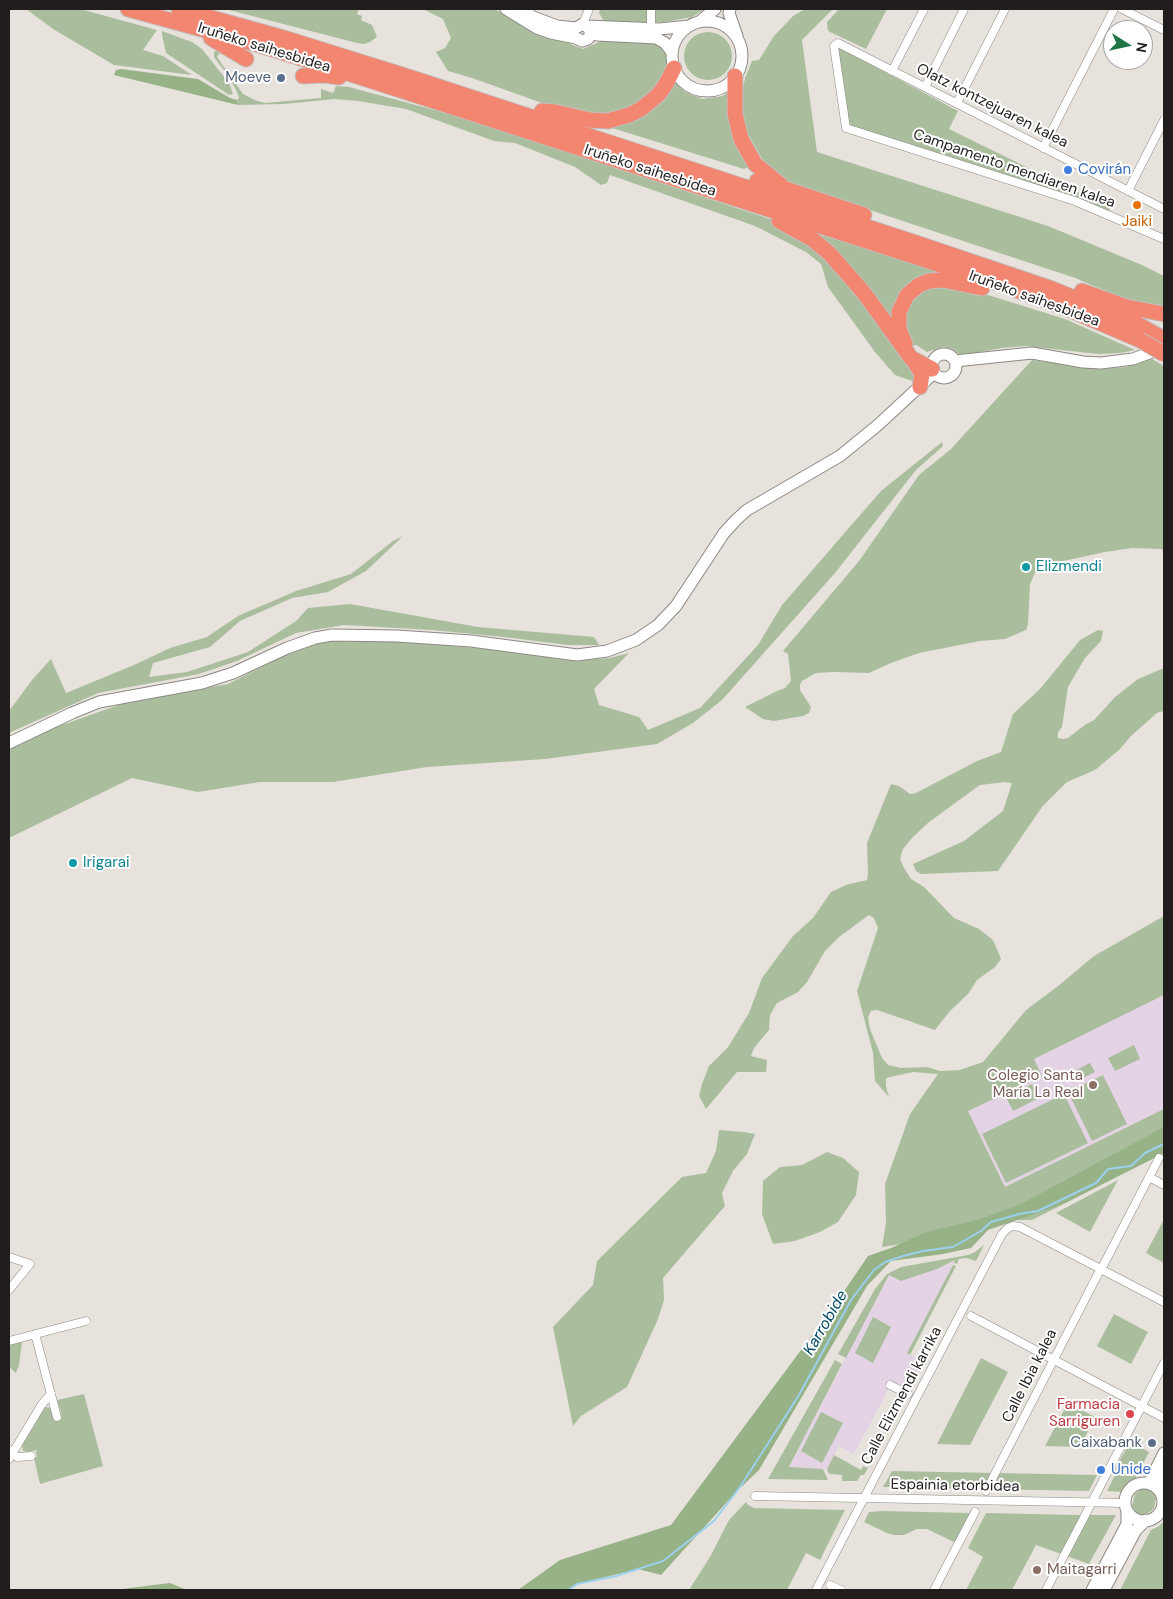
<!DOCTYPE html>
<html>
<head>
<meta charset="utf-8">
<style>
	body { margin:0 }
	#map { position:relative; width:1173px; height:1599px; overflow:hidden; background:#e8e2dd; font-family:"DM Sans",sans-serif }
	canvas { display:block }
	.frame { position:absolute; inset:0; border:10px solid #201d1c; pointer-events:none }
	.north { position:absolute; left:1103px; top:20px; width:50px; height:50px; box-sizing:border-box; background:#fff; border:1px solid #a6a5a4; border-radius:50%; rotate:100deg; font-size:14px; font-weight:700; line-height:20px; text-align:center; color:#201d1c }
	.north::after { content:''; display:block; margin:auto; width:18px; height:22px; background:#207547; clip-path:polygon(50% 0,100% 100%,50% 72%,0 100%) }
</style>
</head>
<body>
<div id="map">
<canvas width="1173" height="1599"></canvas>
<div class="frame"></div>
<div class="north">N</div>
</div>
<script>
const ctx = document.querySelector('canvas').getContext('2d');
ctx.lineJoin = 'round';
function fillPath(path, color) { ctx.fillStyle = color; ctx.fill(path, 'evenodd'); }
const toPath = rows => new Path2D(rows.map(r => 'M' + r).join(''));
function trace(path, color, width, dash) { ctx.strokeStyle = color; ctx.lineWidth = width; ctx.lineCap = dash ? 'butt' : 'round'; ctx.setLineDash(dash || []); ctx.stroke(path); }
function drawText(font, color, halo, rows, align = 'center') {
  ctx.font = font + ' "DM Sans",sans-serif'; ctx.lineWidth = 4; ctx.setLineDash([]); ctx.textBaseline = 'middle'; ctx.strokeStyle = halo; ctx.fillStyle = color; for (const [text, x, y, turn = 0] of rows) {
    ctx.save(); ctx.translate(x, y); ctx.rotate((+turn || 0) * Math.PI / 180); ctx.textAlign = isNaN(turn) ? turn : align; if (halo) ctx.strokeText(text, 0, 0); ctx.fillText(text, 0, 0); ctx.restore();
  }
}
const education = toPath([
	[1164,995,1164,1109,1005,1187,968,1111,1041,1076,1033,1059],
	[956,1260,907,1353,923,1362,907,1391,892,1383,854,1454,839,1446,827,1469,789,1468,889,1275,921,1273,937,1269]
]);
const green = toPath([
	[26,9,80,9,157,30,143,50,163,56,192,75,114,65,53,29],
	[225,9,359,9,357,14,362,16,361,20,372,25,377,37,370,42,364,44,357,43],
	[423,9,492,9,511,15,575,46,583,49,606,39,657,41,666,51,668,62,661,79,646,99,628,110,607,115,556,108,472,78,448,71,436,52,445,48,451,38,443,19],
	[600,9,705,9,692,17,665,22,635,23,604,21,599,13],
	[805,9,833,9,802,40,817,152,1048,226,1142,265,1164,276,1164,306,1130,301,1075,278,791,184,764,162,748,134,743,121,742,93,745,78,752,61,759,60,774,36,793,16],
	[839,9,887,9,866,49,828,31,827,22],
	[162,31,192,42,202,49,229,83,233,94,229,95,166,53,162,35],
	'684 56a24 24 0 1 1 48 0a24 24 0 1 1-48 0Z',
	[840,48,958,111,949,129,1110,208,1109,212,848,125,836,52],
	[217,51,220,53,217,57,243,94,257,101,265,103,321,98,321,89,333,93,336,86,349,87,464,118,770,219,791,230,836,266,916,370,918,383,895,375,875,352,828,287,821,264,806,252,755,226,610,175,607,183,601,185,575,167,515,143,494,141,406,109,358,101,335,99,284,104,238,105,237,100,239,98,237,92,229,77,214,57,214,52],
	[674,76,679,86,685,92,703,99,723,96,729,91,748,167,744,169,609,127],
	[804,230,913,263,961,278,907,288,896,332],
	[956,285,1065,319,1135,350,1121,353,1098,354,1025,346,1002,348,964,355,960,355,953,349,943,347,927,352,916,345,913,346,905,337,903,314,909,301,922,288],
	[1152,359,1164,366,1164,550,1160,549,1132,548,1105,552,1054,563,1035,573,1030,584,1028,624,1026,630,1005,639,980,641,919,653,891,663,869,673,834,672,816,673,802,681,800,685,800,690,811,707,809,713,803,716,774,721,763,719,745,707,777,691,785,688,791,681,788,654,783,651,859,561,919,475,951,449,1032,360,1100,369,1126,367],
	[942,442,943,446,916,470,835,573,722,700,693,723,657,744,545,759,427,767,333,782,260,782,198,792,132,778,9,838,9,749,48,730,127,702,228,684,287,654,325,641,413,642,507,651,573,661,610,658,629,653,594,689,599,705,639,717,648,730,700,708,758,645,782,605,881,491],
	[403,536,366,571,328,592,292,598,240,621,210,647,153,663,149,677,187,672,248,652,296,621,308,608,350,604,478,627,594,637,599,645,568,645,504,637,432,630,344,625,296,633,237,661,199,674,98,693,9,733,9,711,32,680,51,659,66,693,134,665,170,648,207,637,238,616,296,591,351,574,393,541],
	[1098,630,1103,631,1101,641,1085,658,1068,687,1062,727,1058,732,1058,738,1063,739,1068,738,1086,724,1094,720,1115,697,1138,679,1164,668,1164,711,1157,713,1131,736,1119,750,1095,770,1067,782,1042,807,998,871,921,874,916,871,913,864,964,841,1003,811,1012,783,1005,782,980,785,929,822,912,838,903,849,900,859,904,868,911,879,924,887,954,918,979,929,993,940,1001,959,995,967,977,980,968,994,950,1011,935,1030,877,1010,871,1011,868,1017,870,1029,882,1058,888,1065,901,1068,927,1067,940,1071,960,1070,983,1062,1026,1010,1058,986,1094,956,1164,916,1164,995,1034,1059,1042,1076,968,1111,1005,1187,1164,1109,1164,1153,1032,1220,1016,1220,951,1236,882,1247,886,1223,885,1184,910,1114,938,1074,913,1072,886,1078,886,1087,889,1097,875,1081,873,1053,857,991,878,928,874,918,869,915,839,937,825,951,807,982,798,992,777,1003,770,1015,769,1030,754,1048,751,1056,767,1060,766,1072,737,1072,706,1109,699,1096,702,1084,709,1066,728,1047,749,1013,762,978,793,936,813,918,831,892,846,885,867,880,868,874,867,843,891,784,899,786,910,794,916,793,977,761,1001,752,1013,714,1040,689,1080,640],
	[1134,1045,1140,1059,1115,1071,1108,1058],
	[1090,1063,1095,1072,1073,1083,1068,1074],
	[1103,1075,1127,1124,1092,1141,1068,1092],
	[1032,1084,1039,1098,1013,1111,1006,1097],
	[1064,1094,1088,1143,1006,1183,982,1134],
	[719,1130,744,1132,755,1134,747,1154,733,1171,722,1193,725,1206,663,1278,664,1300,658,1319,627,1387,581,1416,573,1426,553,1327,593,1285,597,1261,682,1177,706,1173,716,1151],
	[827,1152,843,1158,859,1172,856,1195,838,1222,820,1232,795,1241,773,1244,762,1214,763,1181,780,1167,802,1165],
	[1118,1180,1090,1232,1056,1213],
	[1163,1221,1164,1221,1164,1263,1146,1253],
	[984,1245,976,1261,966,1258,959,1259,957,1264,954,1263,955,1260,937,1269,901,1281,889,1275,846,1358,838,1354,875,1289,887,1274,901,1267,968,1255,975,1252],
	[953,1265,956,1266,910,1355,907,1353],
	[1114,1314,1148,1332,1131,1364,1097,1346],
	[873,1317,891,1327,873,1363,855,1353],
	[22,1342,19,1365,16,1373,9,1367,9,1345],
	[981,1358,1008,1372,970,1445,937,1444],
	[835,1360,842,1364,789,1467,823,1469,828,1480,768,1479],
	[84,1394,103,1466,40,1484,34,1458,37,1457,36,1451,38,1450,27,1452,23,1451,22,1444,45,1407,51,1408,56,1421,60,1420,61,1412,57,1400],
	[1068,1403,1095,1417,1080,1447,1045,1446],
	[821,1412,843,1423,822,1463,801,1451],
	[1130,1442,1149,1452,1134,1481,1124,1492,1107,1491,1115,1475,1112,1474],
	[834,1455,861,1470,863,1466,868,1468,864,1475,861,1475,857,1481,842,1481,842,1475,829,1474,827,1469],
	[892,1471,1097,1475,1089,1491,883,1487],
	[1143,1488,1151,1490,1156,1498,1154,1508,1150,1512,1143,1515,1137,1514,1132,1506,1135,1494],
	[746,1502,748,1505,754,1508,845,1510,820,1560,806,1553,787,1590,689,1590,710,1557,729,1520],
	[882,1511,971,1513,956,1543,927,1529,917,1529,904,1535,894,1535,887,1533,864,1522,869,1512],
	[986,1513,1077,1515,1116,1515,1089,1564,1036,1545,1012,1590,966,1590,983,1557,968,1548],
	[1164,1521,1164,1590,1120,1590,1151,1530,1159,1526]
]);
const forest = toPath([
	[121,69,198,79,230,98,237,100,238,105,114,75,116,70],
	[1164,1127,1164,1153,1063,1204,988,1230,971,1248,943,1254,891,1261,867,1286,759,1470,737,1491,661,1575,638,1569,577,1584,568,1590,518,1590,560,1560,671,1525,836,1303,868,1256,891,1248,926,1232,977,1220,1019,1205],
	[170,1583,187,1590,114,1590]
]);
const stream = toPath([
	[568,1590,577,1584,616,1576,663,1561,714,1521,740,1487,760,1456,799,1395,851,1300,874,1270,885,1262,903,1256,923,1251,953,1247,981,1231,991,1222,1019,1214,1038,1211,1096,1183,1108,1169,1131,1166,1145,1153,1164,1144]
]);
const street = toPath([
	[1122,9,1164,30],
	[583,24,589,9],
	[651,24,651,9],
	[892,71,924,9],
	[925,87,964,9],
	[957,103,1005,9],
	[1043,148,1114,9],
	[1128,191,1164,120],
	[1164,209,838,43,834,46,846,128,1075,201,1164,239],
	[1149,1177,1164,1185],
	[9,1257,30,1264,9,1290],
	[1104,1264,1159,1158],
	[971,1316,1164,1418],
	[35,1334,57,1417],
	[9,1341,86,1321],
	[890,1385,908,1394],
	[9,1450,17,1457,31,1456],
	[9,1459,42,1404,51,1394],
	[986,1491,1098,1274],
	[755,1496,1125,1503],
	[1093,1500,1164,1363],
	[1163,1501,1164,1501],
	[830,1585,841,1590],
	[816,1590,1002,1234,1008,1228,1013,1226,1020,1227,1164,1302],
	[934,1590,975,1512],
	[1046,1590,1090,1506]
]);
const secondary = toPath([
	[506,9,537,28,551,33,576,38,582,41,588,39,590,36,590,29,583,24,576,28,557,26,533,17,523,9],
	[730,9,729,13,737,36],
	'672 56a35 35 0 1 1 70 0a35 35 0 1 1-70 0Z',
	[699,22,715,9],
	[587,26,660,29,689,26],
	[597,35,656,38,665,43,672,52],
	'932 366a12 12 0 1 1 24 0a12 12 0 1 1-24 0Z',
	[955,361,1032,353,1083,362,1101,363,1133,359,1163,348],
	[9,743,72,713,99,702,202,683,233,673,287,648,315,638,332,635,397,636,471,641,577,655,607,651,636,640,658,625,676,606,724,533,736,520,747,510,840,456,878,425,934,373],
	'1125 1502a19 19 0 1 1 38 0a19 19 0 1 1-38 0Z',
	[1149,1483,1164,1453],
	[1158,1488,1164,1473],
	[1092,1590,1127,1524,1127,1511],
	[1104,1590,1136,1530,1146,1520]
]);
const highway = toPath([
	[128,9,256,44,329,67,1003,285,1063,307,1140,340],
	[179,9,284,38,412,78,913,242,1050,288,1137,324,1164,339],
	[211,38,246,59],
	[303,76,325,75,339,77],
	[735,76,735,114,741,139,755,164,781,185],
	[542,111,555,112,590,120,608,121,629,115,641,109,658,95,666,84,674,68],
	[757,181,786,189,864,215],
	[779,221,812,239,830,254,864,293,911,358,932,369],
	[1082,291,1127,307,1164,314],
	[905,344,899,329,899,312,907,295,919,285,929,281,943,280,982,288],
	[913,360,922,374,920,387]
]);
const highwayBridge = toPath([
	[1140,340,1164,354]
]);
const markers = [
	[281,78,5,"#5c6f8a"],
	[1068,170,5,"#3f7fe0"],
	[1137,205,5,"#e8710a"],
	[1026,567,5,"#0f9aa8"],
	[73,863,5,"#0f9aa8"],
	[1093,1085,5,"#8d6e63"],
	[1130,1414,5,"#e0444e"],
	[1152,1443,5,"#5c6f8a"],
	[1101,1470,5,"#3f7fe0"],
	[1037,1570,5,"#8d6e63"]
];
const streetNames = [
	["Iruñeko saihesbidea",264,48,17],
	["Olatz kontzejuaren kalea",992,106,27],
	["Campamento mendiaren kalea",1014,169,19],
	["Iruñeko saihesbidea",650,171,18],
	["Iruñeko saihesbidea",1034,299,20],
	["Calle Ibia kalea",1030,1376,-63],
	["Calle Elizmendi karrika",902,1396,-62],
	["Espainia etorbidea",955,1486,1]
];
const serviceNames = [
	["Moeve",271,78],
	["Caixabank",1142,1443]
];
const shopNames = [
	["Covirán",1078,170],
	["Unide",1111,1470]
];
const foodNames = [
	["Jaiki",1137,222]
];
const cultureNames = [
	["Elizmendi",1036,567],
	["Irigarai",83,863]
];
const educationNames = [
	["Colegio Santa",1083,1076],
	["María La Real",1083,1093],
	["Maitagarri",1047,1570,"left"]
];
const healthNames = [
	["Farmacia",1120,1405],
	["Sarriguren",1120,1422]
];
const waterNames = [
	["Karrobide",826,1323,-60]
];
fillPath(education, '#e4d3e5');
fillPath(green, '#aabe9e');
fillPath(forest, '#97b286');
trace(stream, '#9bd1ed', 2);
trace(street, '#8d8883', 9);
trace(secondary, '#8d8883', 13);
trace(highway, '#c1c0bf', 17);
trace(street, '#fff', 8);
trace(secondary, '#fff', 11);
trace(highway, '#f28670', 15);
trace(highwayBridge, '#c1c0bf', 17, []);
trace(highwayBridge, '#f28670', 15);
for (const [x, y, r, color] of markers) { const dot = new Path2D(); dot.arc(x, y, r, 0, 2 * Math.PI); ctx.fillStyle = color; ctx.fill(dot); trace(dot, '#fff', 2); }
drawText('15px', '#201d1c', '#fff', streetNames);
drawText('15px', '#4e5e75', '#fff', serviceNames, 'right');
drawText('15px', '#366cbe', '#fff', shopNames, 'left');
drawText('15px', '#c56008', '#fff', foodNames);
drawText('15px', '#0d838f', '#fff', cultureNames, 'left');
drawText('15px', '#785e54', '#fff', educationNames, 'right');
drawText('15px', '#be3a42', '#fff', healthNames, 'right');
drawText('italic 16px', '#004c67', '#fff', waterNames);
</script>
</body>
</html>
